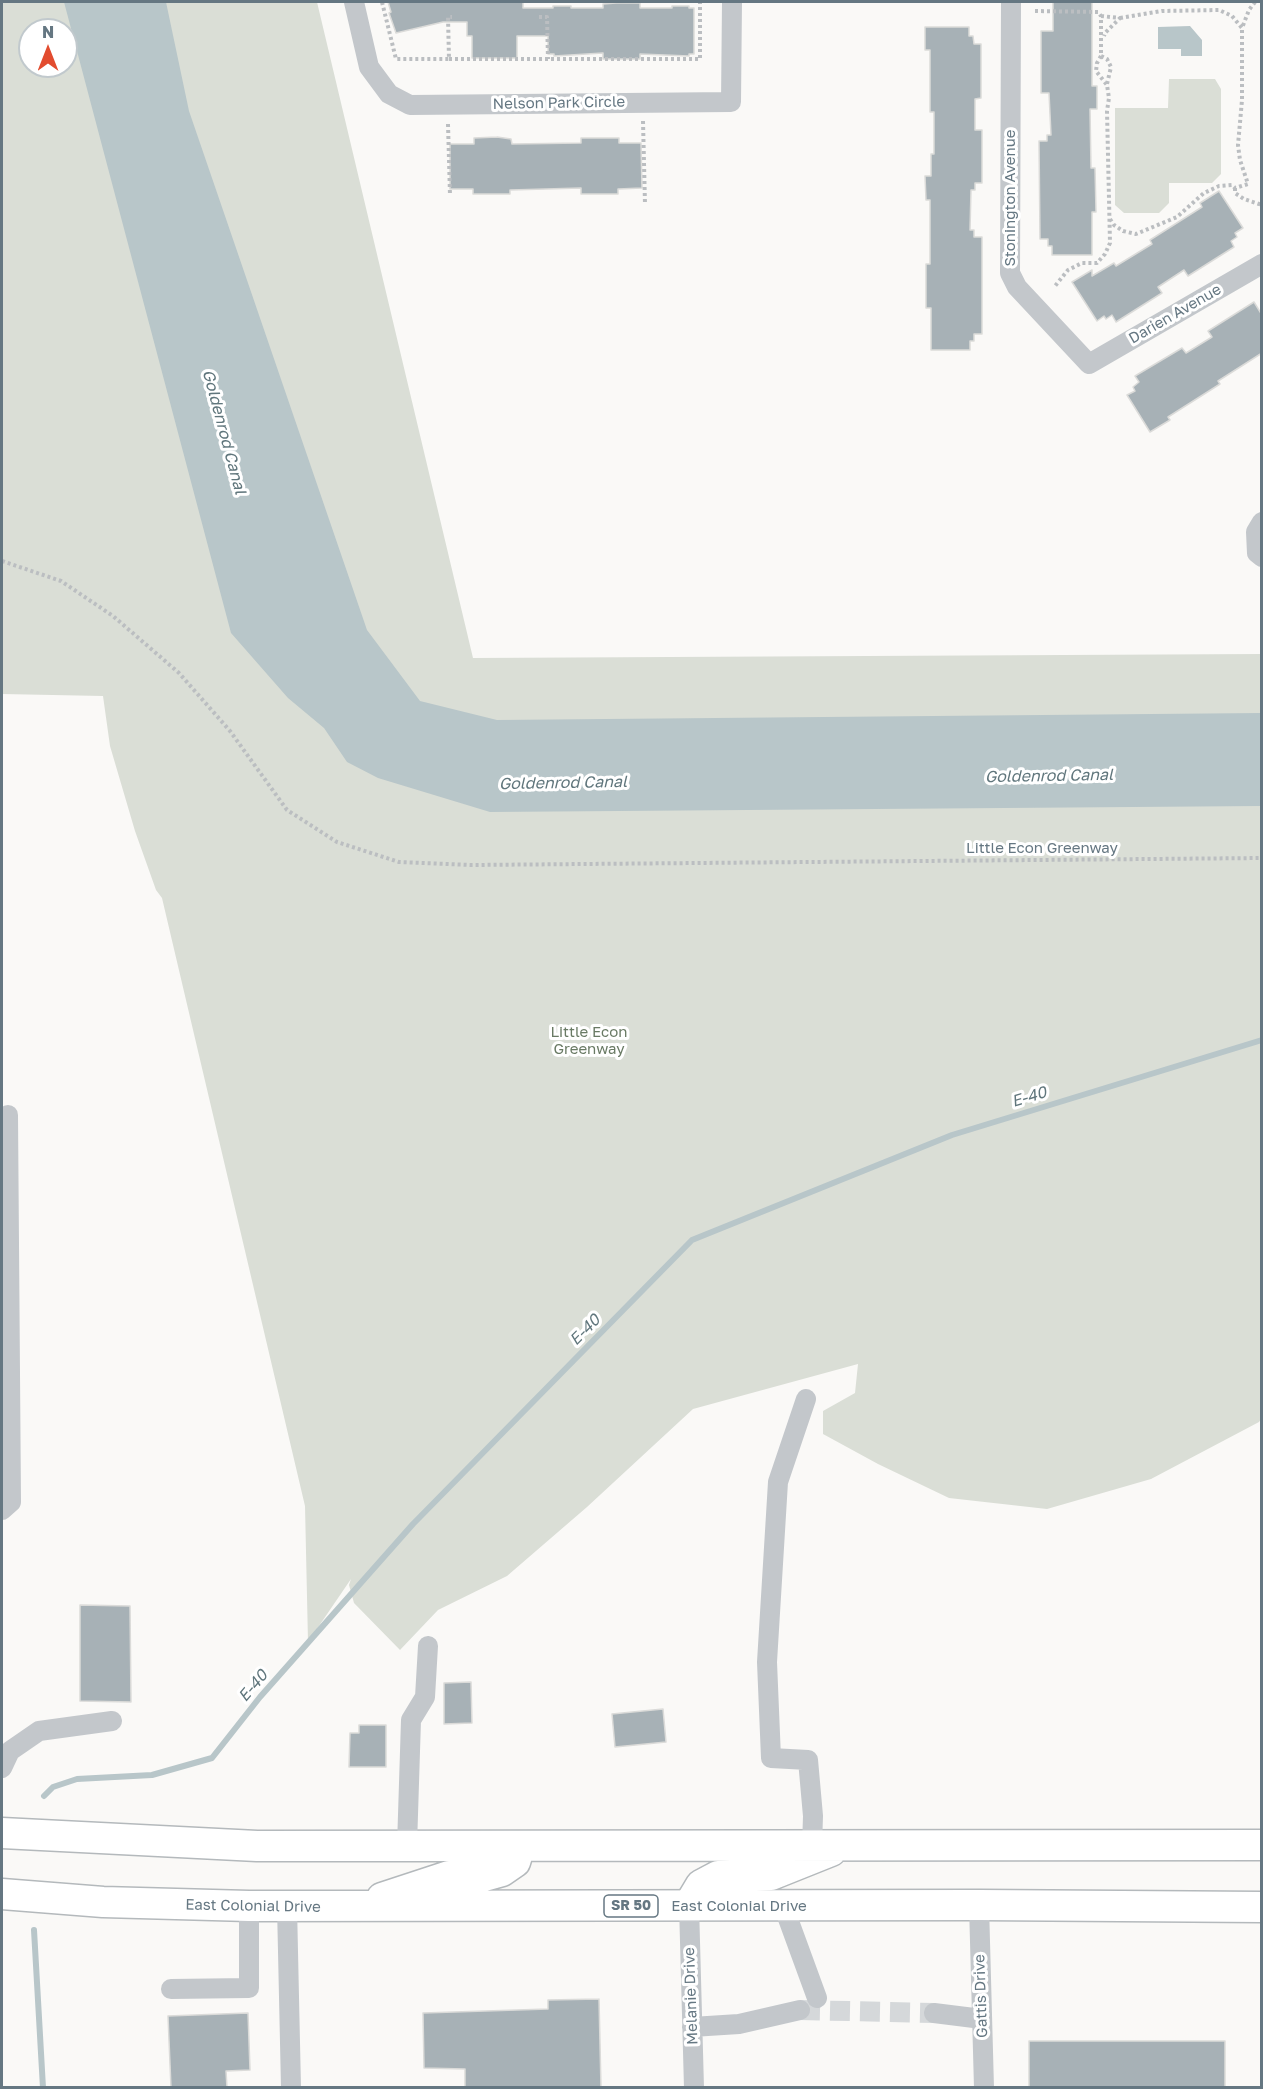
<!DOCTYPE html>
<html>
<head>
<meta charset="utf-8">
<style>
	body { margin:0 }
	#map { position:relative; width:1263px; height:2089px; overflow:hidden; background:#faf9f7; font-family:"Golos Text",sans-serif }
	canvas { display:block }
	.frame { position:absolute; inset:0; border:3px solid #657782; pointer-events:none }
	.north { position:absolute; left:18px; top:18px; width:60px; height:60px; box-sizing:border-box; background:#fff; border:2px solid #c1c9cd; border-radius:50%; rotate:0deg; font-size:16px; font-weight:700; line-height:24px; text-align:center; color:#657782 }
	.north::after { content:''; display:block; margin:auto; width:21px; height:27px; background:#e24c2f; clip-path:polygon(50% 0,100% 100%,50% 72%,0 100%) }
</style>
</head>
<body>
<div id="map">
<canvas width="1263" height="2089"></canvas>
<div class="frame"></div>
<div class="north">N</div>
</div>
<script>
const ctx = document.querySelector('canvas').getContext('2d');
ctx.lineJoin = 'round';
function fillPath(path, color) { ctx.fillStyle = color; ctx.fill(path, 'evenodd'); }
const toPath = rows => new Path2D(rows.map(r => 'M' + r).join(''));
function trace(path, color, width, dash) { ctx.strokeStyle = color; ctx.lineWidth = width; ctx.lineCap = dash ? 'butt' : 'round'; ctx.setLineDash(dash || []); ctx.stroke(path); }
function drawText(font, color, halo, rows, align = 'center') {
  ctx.font = font + ' "Golos Text",sans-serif'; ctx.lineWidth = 6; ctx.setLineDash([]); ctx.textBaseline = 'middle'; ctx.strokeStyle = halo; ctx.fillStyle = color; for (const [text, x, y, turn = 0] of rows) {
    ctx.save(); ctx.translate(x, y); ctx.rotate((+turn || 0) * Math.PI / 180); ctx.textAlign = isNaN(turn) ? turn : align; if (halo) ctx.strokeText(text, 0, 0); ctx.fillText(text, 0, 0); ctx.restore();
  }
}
const green = toPath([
	[2,2,317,2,473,658,1261,654,1261,1419,1259,1422,1151,1479,1047,1509,949,1498,878,1464,823,1434,823,1411,855,1393,858,1364,693,1409,587,1507,507,1576,438,1610,400,1650,354,1603,349,1585,351,1579,308,1642,305,1506,162,898,156,890,135,831,110,746,103,696,2,694],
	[30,30,66,30,66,66,30,66],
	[1169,79,1215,79,1221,89,1221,174,1212,183,1169,183,1169,203,1159,213,1124,213,1115,205,1115,108,1168,108]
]);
const water = toPath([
	[64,2,166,2,189,111,367,630,420,701,497,720,1261,713,1261,806,490,812,378,778,347,762,324,728,288,698,231,633],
	[1190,26,1202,40,1202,56,1181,56,1181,49,1158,49,1158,27]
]);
const stream = toPath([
	[44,1796,53,1787,77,1779,152,1775,212,1758,260,1697,413,1524,692,1240,952,1135,1262,1040],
	[34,1930,43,2088]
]);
const building = toPath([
	[388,2,523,2,523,8,553,8,553,6,571,6,571,8,603,8,603,4,616,3,640,3,640,8,672,8,672,6,689,6,689,8,694,8,694,54,689,54,689,56,640,54,640,59,603,59,603,53,554,56,554,54,548,54,548,36,517,36,517,58,472,58,472,36,467,36,467,22,443,22,396,33,389,13,391,12,388,2],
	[1053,2,1092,2,1092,86,1097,86,1097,109,1090,109,1091,168,1095,168,1096,212,1092,212,1092,255,1052,255,1052,246,1048,246,1048,239,1040,239,1039,141,1047,141,1047,135,1051,135,1049,93,1041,93,1041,31,1053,31,1053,2],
	[925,27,969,27,969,36,973,36,974,44,981,44,981,98,975,99,975,130,982,130,982,183,975,183,975,190,971,190,970,230,974,230,974,237,982,237,982,334,974,334,974,341,970,341,970,350,931,350,931,308,926,308,926,264,930,264,930,200,926,200,925,176,931,176,931,154,934,154,934,112,930,112,930,50,925,50,925,27],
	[497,137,511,139,512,144,581,143,581,138,619,138,619,143,641,143,642,188,618,189,618,194,581,194,581,188,510,190,510,194,473,194,473,189,450,189,450,144,474,144,474,138,497,137],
	[1219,191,1243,228,1235,233,1237,237,1231,241,1234,247,1188,276,1184,270,1158,287,1162,293,1116,322,1112,315,1106,319,1104,316,1097,321,1072,282,1092,270,1092,276,1114,263,1116,266,1152,244,1150,240,1202,207,1200,203,1219,191],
	[1254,302,1262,315,1262,353,1218,381,1220,384,1168,417,1170,420,1150,432,1127,395,1135,391,1133,387,1139,382,1135,376,1182,348,1186,353,1212,337,1208,331,1254,302],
	[80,1605,130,1606,131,1702,80,1701,80,1605],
	[471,1682,472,1723,444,1724,444,1683,471,1682],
	[663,1709,666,1742,615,1747,612,1714,663,1709],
	[359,1725,386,1725,386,1767,349,1767,350,1733,359,1733,359,1725],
	[599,1999,601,2088,465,2088,465,2069,424,2068,423,2013,548,2009,548,2000,599,1999],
	[248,2013,250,2070,226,2071,227,2088,171,2088,168,2016,248,2013],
	[1029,2041,1225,2041,1225,2087,1029,2087,1029,2041]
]);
const minorTunnel = toPath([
	[800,2010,934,2013]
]);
const path = toPath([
	[382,2,396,59,449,59,448,17,452,17],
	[1035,11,1098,12,1101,16,1101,56,1097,63,1096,71,1107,85,1109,98,1107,111,1110,243,1105,254,1097,263,1082,263,1068,270,1055,286],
	[1101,16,1120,18,1105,33,1104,36],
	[539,17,547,17,548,59],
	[1120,18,1162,11,1219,10,1232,16,1242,28,1249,10,1255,2],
	[1101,56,1107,59,1111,67,1107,84],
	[449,59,700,59,700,2],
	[643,121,645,204],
	[448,124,450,195],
	[1235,188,1235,193,1244,199,1262,205],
	[1110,219,1114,225,1123,231,1136,234,1177,217,1204,193,1219,186,1232,185,1235,188,1248,184,1240,160,1238,145,1242,100,1242,28],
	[2,561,61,581,113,616,179,673,230,731,287,810,337,842,399,862,471,865,1262,858]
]);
const minor = toPath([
	[354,2,369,67,389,94,410,105,731,102,732,2],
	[1011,2,1010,273,1017,287,1089,364,1262,264],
	[1262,522,1256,532,1257,553,1262,557],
	[806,1399,778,1482,767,1662,771,1758,808,1760,813,1816,812,1846],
	[2,1510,11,1502,8,1115],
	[2,1768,10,1751,39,1731,112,1721],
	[407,1846,411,1720,425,1697,428,1646],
	[689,1905,694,2088],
	[783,1905,817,1998],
	[979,1905,984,2088],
	[287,1906,291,2088],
	[171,1989,249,1988,249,1906],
	[934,2013,982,2019],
	[692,2027,739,2024,800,2010]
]);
const highway = toPath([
	[2,1833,257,1846,1262,1845],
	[2,1894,103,1902,249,1906,979,1905,1262,1907],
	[382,1898,449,1876,484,1876,502,1871,515,1862,520,1846],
	[689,1905,701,1885,718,1876,771,1875,831,1851]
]);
const shields = [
	[631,1906,54]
];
const shieldNames = [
	["SR 50",631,1906]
];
const streetNames = [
	["Nelson Park Circle",559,103,-1],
	["Stonington Avenue",1010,198,-90],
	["Darien Avenue",1175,314,-30],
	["Little Econ Greenway",1042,848],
	["East Colonial Drive",253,1906,1],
	["East Colonial Drive",739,1906],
	["Melanie Drive",691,1996,-92],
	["Gattis Drive",981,1996,-92]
];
const parkNames = [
	["Little Econ",589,1032],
	["Greenway",589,1049]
];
const waterNames = [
	["Goldenrod Canal",224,432,75],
	["Goldenrod Canal",1049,776,-1],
	["Goldenrod Canal",563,783,-1],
	["E-40",1029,1097,-17],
	["E-40",585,1330,-45],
	["E-40",253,1686,-50]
];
fillPath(green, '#daded6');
fillPath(water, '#b8c6c9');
trace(stream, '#b8c6c9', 6);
fillPath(building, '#a7b1b6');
trace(building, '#dbdbd9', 1.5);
trace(minorTunnel, '#d5d8da', 20, [20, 10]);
trace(highway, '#b4b9bc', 33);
trace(path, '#bbbec1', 4, [3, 3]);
trace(minor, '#c3c7cb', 20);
trace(highway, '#fff', 30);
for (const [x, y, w] of shields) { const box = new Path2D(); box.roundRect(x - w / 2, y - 11, w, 22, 4.5); ctx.fillStyle = '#fff'; ctx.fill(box); trace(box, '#657782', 1.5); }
drawText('bold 14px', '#657782', null, shieldNames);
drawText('15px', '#657782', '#fff', streetNames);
drawText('15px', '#697a64', '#fff', parkNames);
drawText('italic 16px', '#60767c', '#fff', waterNames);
</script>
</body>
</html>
